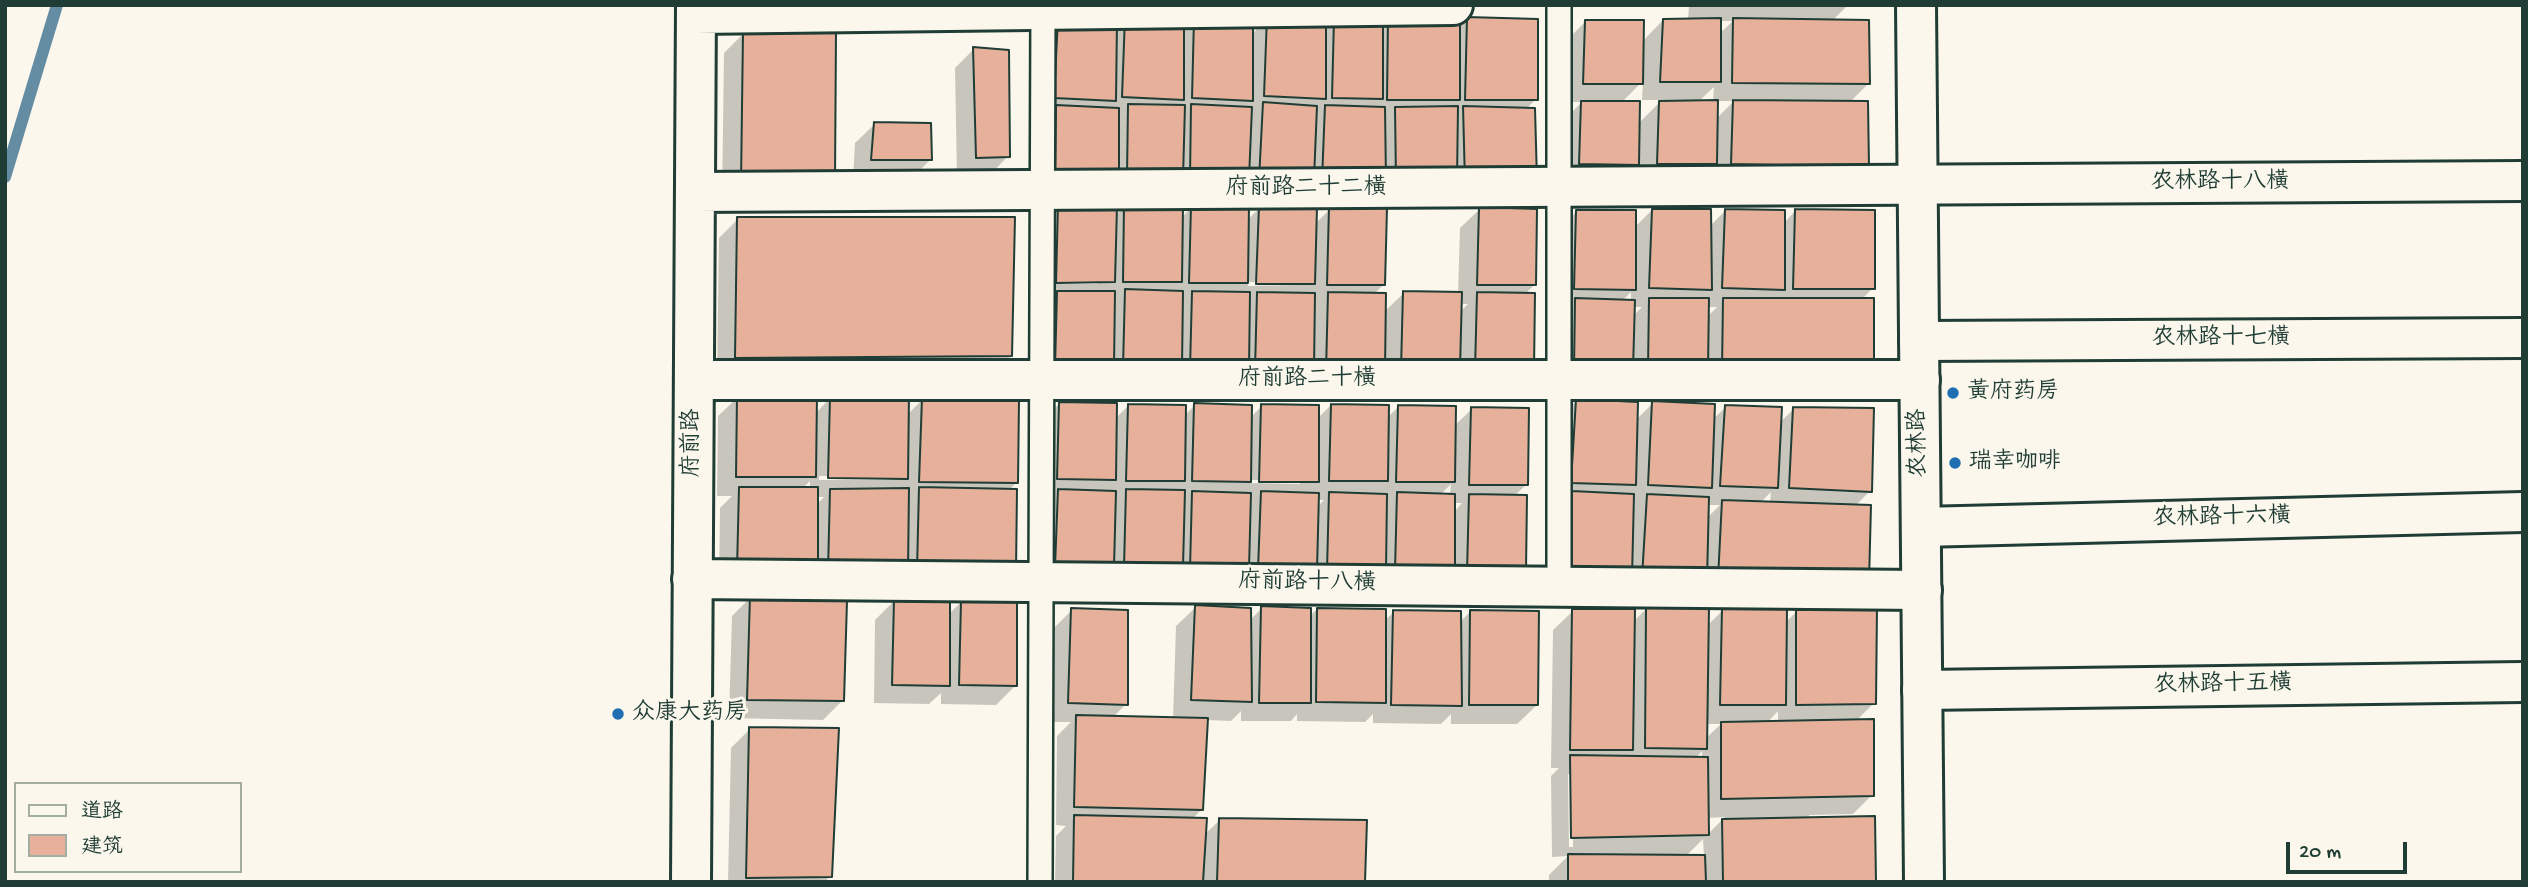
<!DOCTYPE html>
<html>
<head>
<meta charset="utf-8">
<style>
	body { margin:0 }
	#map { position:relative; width:2528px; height:887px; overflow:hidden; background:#fbf7ec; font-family:"Gochi Hand","LXGW WenKai TC",sans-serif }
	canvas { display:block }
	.frame { position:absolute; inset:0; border:7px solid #1f3d34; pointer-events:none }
	.legend { position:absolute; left:14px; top:782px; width:228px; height:91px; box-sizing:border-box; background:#fbf7ec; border:2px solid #a3ada2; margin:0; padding:9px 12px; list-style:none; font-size:21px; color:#1f3d34 }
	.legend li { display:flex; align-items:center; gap:14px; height:35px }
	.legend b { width:35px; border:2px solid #a3ada2 }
	.scale { position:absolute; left:2286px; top:842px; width:121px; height:32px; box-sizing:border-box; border:4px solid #1f3d34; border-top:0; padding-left:9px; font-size:21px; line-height:24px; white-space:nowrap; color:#1f3d34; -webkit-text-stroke:5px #fbf7ec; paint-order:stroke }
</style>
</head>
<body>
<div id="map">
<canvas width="2528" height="887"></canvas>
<div class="frame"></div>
<ul class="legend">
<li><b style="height:9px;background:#fbf7ec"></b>道路</li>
<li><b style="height:19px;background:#e6b09b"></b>建筑</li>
</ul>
<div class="scale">20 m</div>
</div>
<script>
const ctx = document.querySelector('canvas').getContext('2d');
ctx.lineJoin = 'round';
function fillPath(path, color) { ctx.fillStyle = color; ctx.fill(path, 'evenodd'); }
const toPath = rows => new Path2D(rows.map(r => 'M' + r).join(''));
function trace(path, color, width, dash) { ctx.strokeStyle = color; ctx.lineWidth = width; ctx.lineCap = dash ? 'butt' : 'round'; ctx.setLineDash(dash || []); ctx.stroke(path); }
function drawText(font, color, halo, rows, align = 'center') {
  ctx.font = font + ' "Gochi Hand","LXGW WenKai TC",sans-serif'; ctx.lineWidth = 6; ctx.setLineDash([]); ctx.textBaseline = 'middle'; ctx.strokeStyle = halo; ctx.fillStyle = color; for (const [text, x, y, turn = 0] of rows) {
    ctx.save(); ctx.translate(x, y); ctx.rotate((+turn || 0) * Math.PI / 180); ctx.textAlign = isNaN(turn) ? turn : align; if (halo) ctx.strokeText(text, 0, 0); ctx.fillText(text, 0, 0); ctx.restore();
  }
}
const shadow = toPath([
	[1689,5,1848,5,1832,21,1868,84,1849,103,1867,166,1712,183,1713,166,1696,183,1639,183,1639,162,1618,183,1561,183,1562,122,1582,102,1564,102,1566,41,1585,22,1642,42,1663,20,1688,20],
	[1720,21,1733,21,1719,34],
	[1643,81,1642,100,1662,100,1638,124,1621,103],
	[1714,87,1713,102,1698,102],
	[1716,101,1734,101,1716,119],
	[1126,18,1182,33,1195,20,1252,34,1268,18,1324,30,1335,19,1389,18,1458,28,1467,18,1536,99,1526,109,1535,180,1037,196,1039,39,1058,20],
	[743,34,834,180,722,200,724,53],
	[974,49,1008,156,989,176,957,176,955,68],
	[875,124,930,160,911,179,853,179,855,143],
	[1059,206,1115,216,1125,206,1181,218,1192,207,1247,220,1260,208,1315,224,1330,209,1384,284,1373,295,1384,312,1404,293,1458,294,1460,228,1480,209,1534,285,1524,295,1532,369,1036,387,1040,225],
	[1047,281,1097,281,1097,284,1047,284],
	[1248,282,1297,282,1297,285,1248,286],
	[1460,304,1468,304,1460,312],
	[1652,210,1710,226,1725,211,1784,223,1795,211,1873,288,1862,299,1872,369,1555,388,1558,231,1577,211,1634,228],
	[1631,292,1631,301,1622,301],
	[1633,307,1642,307,1633,316],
	[1707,307,1717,307,1707,317],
	[738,219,1011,356,991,375,717,377,719,238],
	[738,397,815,414,830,398,907,415,922,400,1017,482,1008,491,1014,571,719,587,720,508,732,496,717,496,718,416],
	[819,476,890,477,890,480,819,480],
	[810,481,810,489,802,489],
	[816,497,824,497,816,505],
	[1577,400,1636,420,1653,403,1712,420,1726,407,1779,423,1794,409,1870,491,1855,506,1867,581,1549,594,1557,420],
	[1771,492,1770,503,1760,503],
	[1707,505,1720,505,1707,518],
	[1060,403,1115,419,1129,405,1184,416,1195,405,1250,418,1262,406,1317,419,1331,405,1387,418,1399,406,1454,426,1472,409,1527,484,1514,496,1524,571,1037,586,1040,423],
	[1250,480,1300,480,1300,484,1250,483],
	[1451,484,1450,495,1440,495],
	[1317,500,1324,500,1317,507],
	[1454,503,1462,503,1454,512],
	[751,597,842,701,823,720,729,718,732,616],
	[894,601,948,615,961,602,1015,686,996,705,941,704,941,693,929,704,874,703,875,620],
	[1196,607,1250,620,1262,608,1309,617,1317,609,1384,621,1394,612,1459,623,1470,612,1537,705,1517,724,1451,724,1451,714,1441,724,1373,723,1373,714,1365,722,1297,721,1297,714,1291,721,1241,721,1241,711,1231,721,1206,720,1201,810,1191,820,1204,835,1220,820,1364,882,1055,882,1056,836,1066,826,1056,825,1057,736,1071,722,1050,722,1053,629,1072,610,1126,704,1113,717,1173,719,1176,626],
	[1647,608,1707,626,1723,610,1785,623,1797,611,1874,703,1856,721,1872,795,1853,814,1809,815,1809,819,1874,882,1549,882,1549,875,1568,856,1552,857,1551,776,1559,768,1551,768,1553,630,1573,611,1633,622],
	[1778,711,1778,722,1767,723],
	[1706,724,1721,724,1705,739],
	[1702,751,1702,759,1695,759],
	[1568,774,1572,774,1573,847,1569,847],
	[1725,817,1707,835,1707,818],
	[1703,839,1704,857,1685,857],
	[750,729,830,876,825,882,728,882,731,748]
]);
const stream = toPath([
	[5,177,57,5]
]);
const building = toPath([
	[1125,16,1184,17,1184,100,1122,97,1125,16],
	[1267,16,1326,17,1326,99,1264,96,1267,16],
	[1388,16,1460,18,1460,100,1387,100,1388,16],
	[1467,17,1538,19,1538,100,1465,100,1467,17],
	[1058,18,1117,20,1116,101,1054,98,1058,18],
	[1194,18,1253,19,1253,101,1192,98,1194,18],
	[1334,18,1383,18,1383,99,1332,98,1334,18],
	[1721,18,1721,82,1660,82,1663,19,1721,18],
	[1733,18,1869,20,1870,84,1732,83,1733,18],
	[1585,20,1644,20,1643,84,1583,84,1585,20],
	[836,31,835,181,741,182,743,32,836,31],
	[973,47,1009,50,1010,157,976,158,973,47],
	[1718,100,1717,164,1657,164,1659,101,1718,100],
	[1733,100,1868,101,1869,167,1731,164,1733,100],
	[1581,101,1640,101,1639,165,1579,164,1581,101],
	[1263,102,1317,106,1314,179,1259,180,1263,102],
	[1128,104,1185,105,1183,178,1127,177,1128,104],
	[1191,104,1252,107,1249,179,1190,178,1191,104],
	[1056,105,1119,108,1119,178,1055,178,1056,105],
	[1325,105,1385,107,1386,180,1322,180,1325,105],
	[1458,106,1457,180,1396,182,1395,107,1458,106],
	[1463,106,1535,108,1537,181,1465,183,1463,106],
	[874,122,931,123,932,160,871,160,874,122],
	[1058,204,1117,206,1115,282,1056,283,1058,204],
	[1124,204,1183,206,1182,282,1123,282,1124,204],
	[1191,205,1249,206,1248,283,1189,283,1191,205],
	[1259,206,1317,207,1315,284,1256,284,1259,206],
	[1329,207,1387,208,1385,285,1327,285,1329,207],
	[1479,207,1537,209,1536,285,1477,285,1479,207],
	[1652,209,1711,209,1712,290,1649,288,1652,209],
	[1725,209,1785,210,1785,290,1722,288,1725,209],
	[1795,209,1875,210,1875,289,1793,289,1795,209],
	[1576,210,1636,210,1636,290,1574,289,1576,210],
	[737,217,1015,217,1012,356,735,358,737,217],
	[1125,289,1183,291,1182,368,1123,367,1125,289],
	[1057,291,1115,291,1114,368,1055,368,1057,291],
	[1192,291,1250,292,1249,369,1190,369,1192,291],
	[1403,291,1462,292,1460,369,1401,369,1403,291],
	[1257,292,1315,293,1314,370,1255,370,1257,292],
	[1328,292,1386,293,1385,370,1326,371,1328,292],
	[1477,292,1535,293,1534,370,1475,370,1477,292],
	[1575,298,1635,300,1633,370,1574,370,1575,298],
	[1649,298,1709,298,1708,369,1648,369,1649,298],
	[1723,298,1874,298,1874,370,1722,370,1723,298],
	[737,395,817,395,816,477,736,477,737,395],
	[909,396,908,479,828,478,830,397,909,396],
	[922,398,1019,401,1018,483,919,482,922,398],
	[1576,399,1638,402,1636,485,1571,483,1576,399],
	[1652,401,1715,404,1712,488,1648,485,1652,401],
	[1059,402,1117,403,1116,480,1057,479,1059,402],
	[1194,403,1252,405,1251,482,1192,481,1194,403],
	[1128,404,1186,405,1185,481,1126,481,1128,404],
	[1261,404,1319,405,1319,482,1259,482,1261,404],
	[1331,404,1389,405,1388,481,1329,481,1331,404],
	[1398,405,1456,406,1455,482,1396,482,1398,405],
	[1725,405,1782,407,1778,488,1720,486,1725,405],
	[1471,407,1529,408,1528,485,1469,485,1471,407],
	[1793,407,1874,408,1872,492,1789,488,1793,407],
	[739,487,818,487,818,569,737,569,739,487],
	[919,487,1017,489,1016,572,917,570,919,487],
	[909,488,908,571,828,571,830,489,909,488],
	[1058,489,1116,491,1114,567,1055,567,1058,489],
	[1126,489,1185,490,1183,567,1124,567,1126,489],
	[1192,491,1251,493,1249,569,1190,569,1192,491],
	[1261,491,1319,493,1317,570,1258,569,1261,491],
	[1572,491,1634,494,1632,578,1567,575,1572,491],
	[1329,492,1387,494,1386,571,1327,570,1329,492],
	[1397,492,1455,494,1455,570,1395,570,1397,492],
	[1469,494,1527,495,1526,572,1467,572,1469,494],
	[1647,494,1709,497,1707,581,1642,578,1647,494],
	[1722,500,1871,505,1869,582,1718,579,1722,500],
	[750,595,847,601,844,701,747,700,750,595],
	[894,599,950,602,950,686,892,685,894,599],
	[961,601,1017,602,1017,686,959,685,961,601],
	[1195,605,1251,608,1252,702,1191,700,1195,605],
	[1261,606,1311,608,1311,703,1259,703,1261,606],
	[1646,607,1709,607,1707,749,1645,748,1646,607],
	[1877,607,1876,704,1796,705,1796,610,1877,607],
	[1071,608,1128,610,1128,705,1068,703,1071,608],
	[1317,608,1386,609,1386,703,1316,702,1317,608],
	[1722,608,1787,609,1786,705,1720,705,1722,608],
	[1572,609,1635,609,1633,750,1570,750,1572,609],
	[1393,610,1461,611,1462,706,1391,705,1393,610],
	[1470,610,1539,611,1538,705,1469,705,1470,610],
	[1076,715,1208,718,1203,810,1074,807,1076,715],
	[1874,719,1874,796,1721,799,1721,722,1874,719],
	[749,727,839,728,832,877,746,878,749,727],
	[1570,755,1708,757,1709,835,1571,838,1570,755],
	[1074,815,1207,818,1203,882,1073,882,1074,815],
	[1875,816,1876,882,1723,882,1722,819,1875,816],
	[1219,818,1367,820,1365,882,1217,882,1219,818],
	[1568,854,1705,855,1706,882,1568,882,1568,854]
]);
const service = toPath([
	[1559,5,1559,587],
	[1040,882,1043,5]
]);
const minor = toPath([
	[696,14,1453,5],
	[695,192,2523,181],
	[1919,341,2523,338],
	[694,380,1920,380],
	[1921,527,2523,512],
	[692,579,1922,590],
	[1922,690,2523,682],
	[691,882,696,5]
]);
const tertiary = toPath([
	[1916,5,1924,882]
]);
const markers = [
	[1953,393,7,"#1f6fb2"],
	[1955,463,7,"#1f6fb2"],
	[618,714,7,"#1f6fb2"]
];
const streetNames = [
	["农林路十八横",2220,183],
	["府前路二十二横",1306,189],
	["农林路十七横",2221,339],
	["府前路二十横",1307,380],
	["府前路",693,443,-90],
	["农林路",1920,443,-91],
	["农林路十六横",2222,519,-1],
	["府前路十八横",1307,584,1],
	["农林路十五横",2223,686,-1]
];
const poiNames = [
	["黄府药房",1967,393],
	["瑞幸咖啡",1969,463],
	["众康大药房",632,714]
];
fillPath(shadow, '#0003');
trace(stream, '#648da4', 12);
fillPath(building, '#e6b09b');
trace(building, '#1f3d34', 2);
trace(service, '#1f3d34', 28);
trace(minor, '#1f3d34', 44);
trace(tertiary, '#1f3d34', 44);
trace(service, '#fbf7ec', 23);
trace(minor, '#fbf7ec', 38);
trace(tertiary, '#fbf7ec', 38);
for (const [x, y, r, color] of markers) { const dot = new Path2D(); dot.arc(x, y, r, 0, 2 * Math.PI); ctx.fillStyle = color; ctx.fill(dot); trace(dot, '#fbf7ec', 2.5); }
drawText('23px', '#1f3d34', '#fbf7ec', streetNames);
drawText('23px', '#1f3d34', '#fbf7ec', poiNames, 'left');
</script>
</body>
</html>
